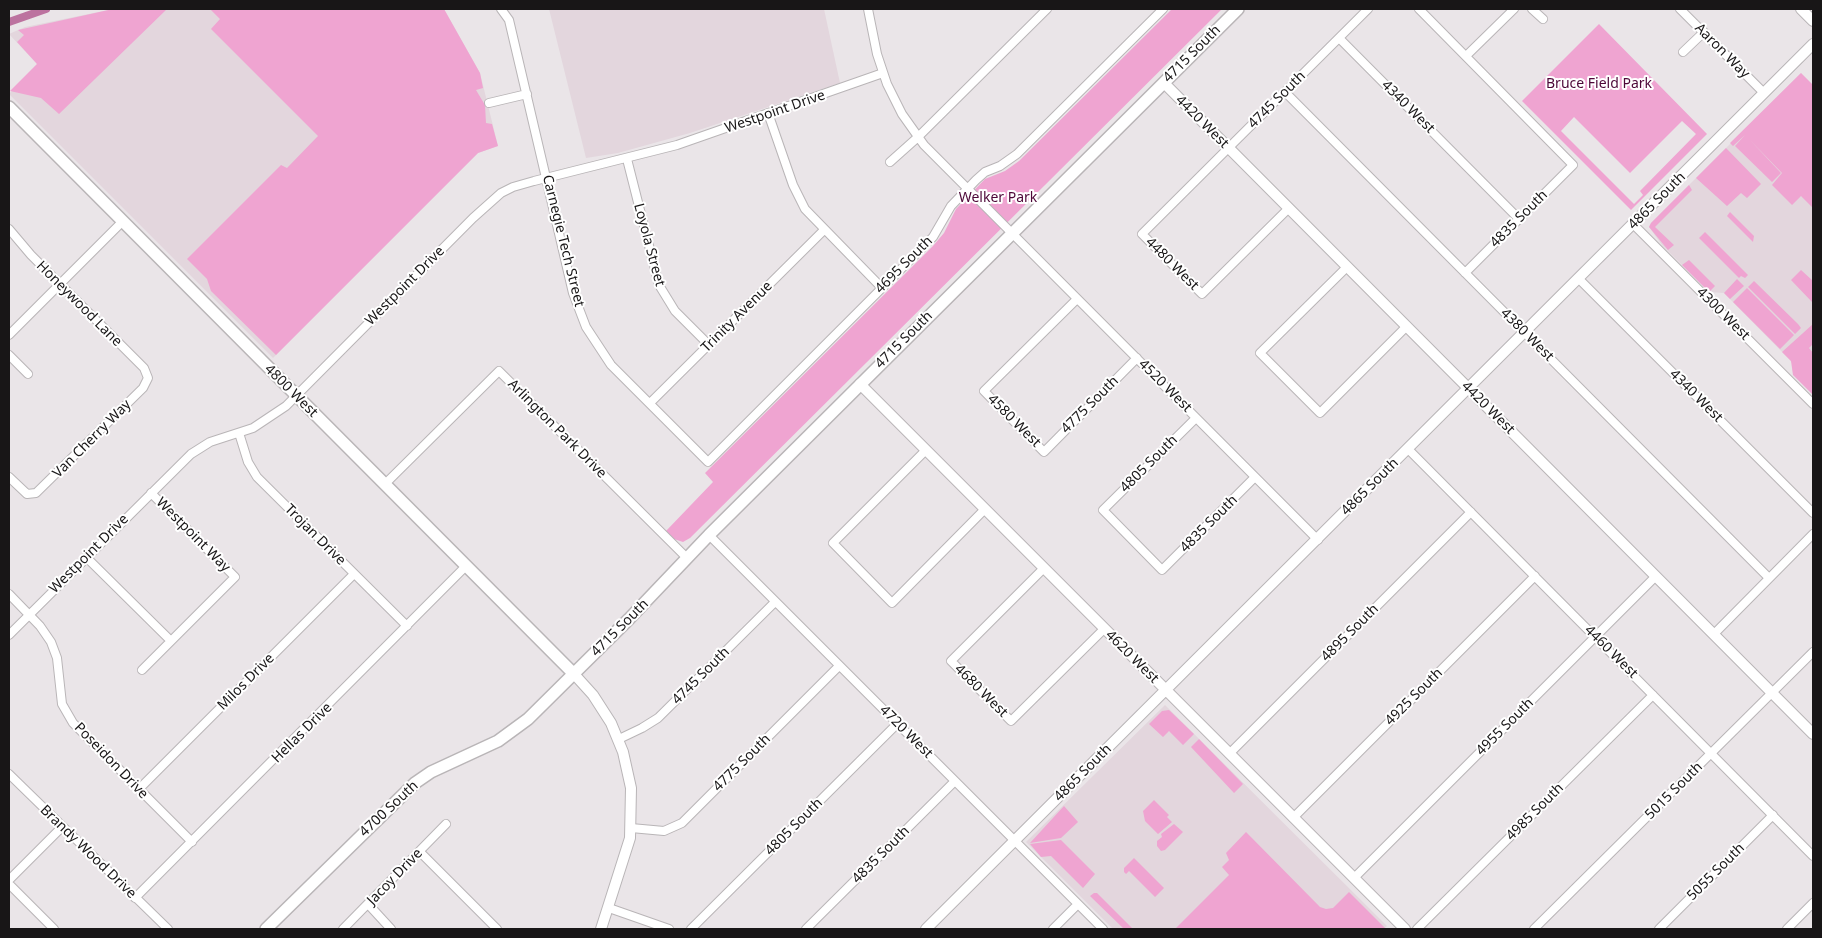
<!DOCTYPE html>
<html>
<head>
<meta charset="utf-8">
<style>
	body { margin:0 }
	#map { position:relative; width:1822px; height:938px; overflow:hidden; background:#eae5e8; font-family:"Noto Sans",sans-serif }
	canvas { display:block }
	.frame { position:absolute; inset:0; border:10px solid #181617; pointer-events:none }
</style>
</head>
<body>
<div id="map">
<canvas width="1822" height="938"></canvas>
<div class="frame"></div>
</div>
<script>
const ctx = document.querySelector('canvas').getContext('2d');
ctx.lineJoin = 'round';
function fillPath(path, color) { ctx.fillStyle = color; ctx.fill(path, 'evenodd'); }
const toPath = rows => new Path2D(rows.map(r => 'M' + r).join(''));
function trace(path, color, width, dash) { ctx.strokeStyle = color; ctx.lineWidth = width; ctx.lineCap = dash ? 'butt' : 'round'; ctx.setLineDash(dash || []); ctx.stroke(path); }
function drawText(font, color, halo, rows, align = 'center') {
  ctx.font = font + ' "Noto Sans",sans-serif'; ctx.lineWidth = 4; ctx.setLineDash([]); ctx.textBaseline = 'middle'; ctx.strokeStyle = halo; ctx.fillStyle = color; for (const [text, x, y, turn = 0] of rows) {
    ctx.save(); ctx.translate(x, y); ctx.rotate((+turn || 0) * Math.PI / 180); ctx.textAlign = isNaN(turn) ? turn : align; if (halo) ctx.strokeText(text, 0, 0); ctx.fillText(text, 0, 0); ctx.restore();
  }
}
const built = toPath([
	[113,9,444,9,480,73,498,146,478,153,273,358,9,94,37,64,9,34,25,27],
	[549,9,824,9,840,83,690,133,618,153,586,158],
	[1801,73,1813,85,1813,355,1793,375,1792,363,1789,359,1724,293,1709,292,1662,245,1649,227,1651,223],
	[1165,705,1387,926,1384,929,1113,929,1026,842]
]);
const green = toPath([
	[113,9,167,9,59,114,41,98,10,91,37,64,17,42,24,35,18,30],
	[210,9,444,9,480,73,483,88,476,90,485,105,486,123,492,124,498,146,478,153,276,355,211,291,207,279,187,259,281,165,287,168,318,136,211,29,220,19],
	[1172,9,1222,9,690,538,683,542,674,539,666,531,713,482,705,473,933,246,944,233,956,209,985,179,1005,171,1019,161],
	[1599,24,1707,134,1631,210,1522,101],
	[1574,117,1630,173,1682,121,1696,134,1640,191,1643,195,1634,204,1561,131],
	[1801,73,1813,85,1813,208,1801,196,1792,205,1772,185,1782,173,1749,139,1781,173,1772,182,1735,146,1745,135,1733,146,1730,143],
	[1726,148,1761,184,1747,198,1741,193,1727,206,1696,178],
	[1689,185,1692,190,1655,227,1674,245,1668,250,1649,227,1651,223],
	[1730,212,1754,236,1753,242,1727,216],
	[1705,232,1748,275,1745,278,1741,276,1739,278,1699,238],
	[1689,260,1715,286,1709,292,1682,265],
	[1801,270,1813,281,1813,303,1791,280],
	[1737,279,1744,286,1730,299,1724,293],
	[1754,281,1798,324,1801,328,1795,334,1748,287],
	[1747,288,1794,335,1780,349,1733,302],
	[1813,324,1813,344,1809,348,1813,353,1813,395,1793,375,1791,361,1782,352],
	[1169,710,1194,734,1183,745,1169,731,1163,737,1149,724,1162,711],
	[1199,739,1243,784,1234,793,1191,747],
	[1154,800,1169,815,1167,817,1172,822,1158,834,1145,821,1143,811],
	[1064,806,1078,822,1061,838,1030,843],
	[1174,824,1183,832,1165,850,1161,851,1157,846,1157,841,1162,837,1161,834],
	[1246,832,1320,907,1326,909,1333,908,1349,892,1385,928,1175,929,1229,875,1222,867,1229,860,1226,853],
	[1061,840,1095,874,1083,888,1051,856,1041,857,1030,844],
	[1134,858,1164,888,1155,897,1129,871,1126,874,1124,872,1124,868],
	[1094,893,1097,893,1133,929,1124,929,1090,896]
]);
const canal = toPath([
	[9,22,46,9]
]);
const minor = toPath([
	[501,9,509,20,573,293,586,327,611,365,708,462,933,237,951,206,976,180,985,172,1000,166,1017,154,1163,9],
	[868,9,877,54,887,84,902,114,924,145,1318,540],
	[1419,9,1573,165,1465,273],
	[1532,9,1543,19],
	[1680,9,1764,93],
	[1339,38,1519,219],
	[1683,52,1704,32],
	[1466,56,1514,9],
	[1285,92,1769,578],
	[489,103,527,94],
	[768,113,793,185,805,209,882,288],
	[627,159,659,285,675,311,709,345],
	[890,162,918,137,1047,9],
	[1289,208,1202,294,1142,234,1368,9],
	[1633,224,1813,404],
	[9,229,31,255,144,368,148,378,143,388,36,493,27,494,9,477],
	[1347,267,1260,353,1320,413,1407,326],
	[1579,279,1813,513],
	[1077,299,984,391,1044,452,1137,358],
	[9,335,123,221],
	[9,355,28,374],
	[650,403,824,230],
	[1196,418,1103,510,1162,570,1255,477],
	[239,433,248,462,257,477,407,626],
	[1408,449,1813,856],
	[926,450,833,543,892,603,985,509],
	[385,484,499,371,687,558],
	[709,535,1103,929],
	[86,557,170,640],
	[1044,568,951,661,1011,721,1104,629],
	[9,594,40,626,51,642,57,658,62,704,73,723,192,842],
	[1714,634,1813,534],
	[9,635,191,454,210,442,253,428,286,406,473,218,501,193,513,187,534,181,677,145,883,73],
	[142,670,235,577,151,493],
	[619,739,642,728,658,718,775,602],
	[1229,754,1471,512],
	[9,774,168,929],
	[139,789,354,574],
	[1293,818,1535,576],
	[631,828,664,831,682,823,839,666],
	[420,852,497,929],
	[1354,878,1656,576],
	[9,880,62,827],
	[9,884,54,929],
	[135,898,466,566],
	[368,904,391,929],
	[609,908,669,929],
	[343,929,446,824],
	[691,929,897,724],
	[806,929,955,781],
	[1053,929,1078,904],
	[1417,929,1653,695],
	[1534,929,1813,652],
	[1659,929,1773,815],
	[1787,929,1813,903]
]);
const tertiary = toPath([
	[1801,9,1813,21],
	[1164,83,1813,734],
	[860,384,1405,929],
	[574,674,593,695,611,723,623,752,631,788,630,838,601,929],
	[926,929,1813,44]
]);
const secondary = toPath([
	[9,107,574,674],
	[266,929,415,783,431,772,498,741,528,719,629,619,709,535,1238,9]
]);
const streetNames = [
	["Aaron Way",1722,51,45],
	["4715 South",1192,54,-45],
	["4745 South",1277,100,-45],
	["4340 West",1408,107,45],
	["Westpoint Drive",775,112,-19],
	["4420 West",1202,122,45],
	["4865 South",1657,201,-45],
	["4835 South",1519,219,-45],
	["Carnegie Tech Street",563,241,76],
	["Loyola Street",649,245,75],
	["4480 West",1172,264,45],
	["4695 South",904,265,-45],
	["Westpoint Drive",405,286,-45],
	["Honeywood Lane",79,304,45],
	["4300 West",1723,314,45],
	["Trinity Avenue",737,317,-45],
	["4380 West",1527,335,45],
	["4715 South",904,340,-45],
	["4520 West",1165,386,45],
	["4800 West",291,391,45],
	["4340 West",1696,396,45],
	["4775 South",1090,405,-45],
	["4420 West",1488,408,45],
	["4580 West",1014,421,45],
	["Arlington Park Drive",557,429,45],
	["Van Cherry Way",92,439,-45],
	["4805 South",1149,464,-45],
	["4865 South",1370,487,-45],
	["4835 South",1209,524,-45],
	["Westpoint Way",193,535,45],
	["Trojan Drive",315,535,45],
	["Westpoint Drive",89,554,-45],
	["4715 South",620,628,-45],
	["4895 South",1350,633,-45],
	["4460 West",1611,652,45],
	["4620 West",1132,657,45],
	["4745 South",701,676,-45],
	["Milos Drive",246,682,-45],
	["4680 West",981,691,45],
	["4925 South",1414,697,-45],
	["4955 South",1505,727,-45],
	["4720 West",906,732,45],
	["Hellas Drive",302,733,-45],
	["Poseidon Drive",111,761,46],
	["4775 South",742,763,-45],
	["4865 South",1083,773,-45],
	["5015 South",1674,791,-45],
	["4700 South",389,809,-43],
	["4985 South",1535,812,-45],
	["4805 South",794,827,-45],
	["Brandy Wood Drive",88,852,44],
	["4835 South",881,855,-45],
	["5055 South",1716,872,-45],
	["Jacoy Drive",395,877,-46]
];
const parkNames = [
	["Bruce Field Park",1599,84],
	["Welker Park",998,198]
];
fillPath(built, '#e3d6dd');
fillPath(green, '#efa4d1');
trace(canal, '#bc729f', 8);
trace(minor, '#b9b5b7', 10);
trace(tertiary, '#b9b5b7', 12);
trace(secondary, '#b9b5b7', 14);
trace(minor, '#fff', 8);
trace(tertiary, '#fff', 10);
trace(secondary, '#fff', 11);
drawText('14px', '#181617', '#fff', streetNames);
drawText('14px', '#4d0738', '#fff', parkNames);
</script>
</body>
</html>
